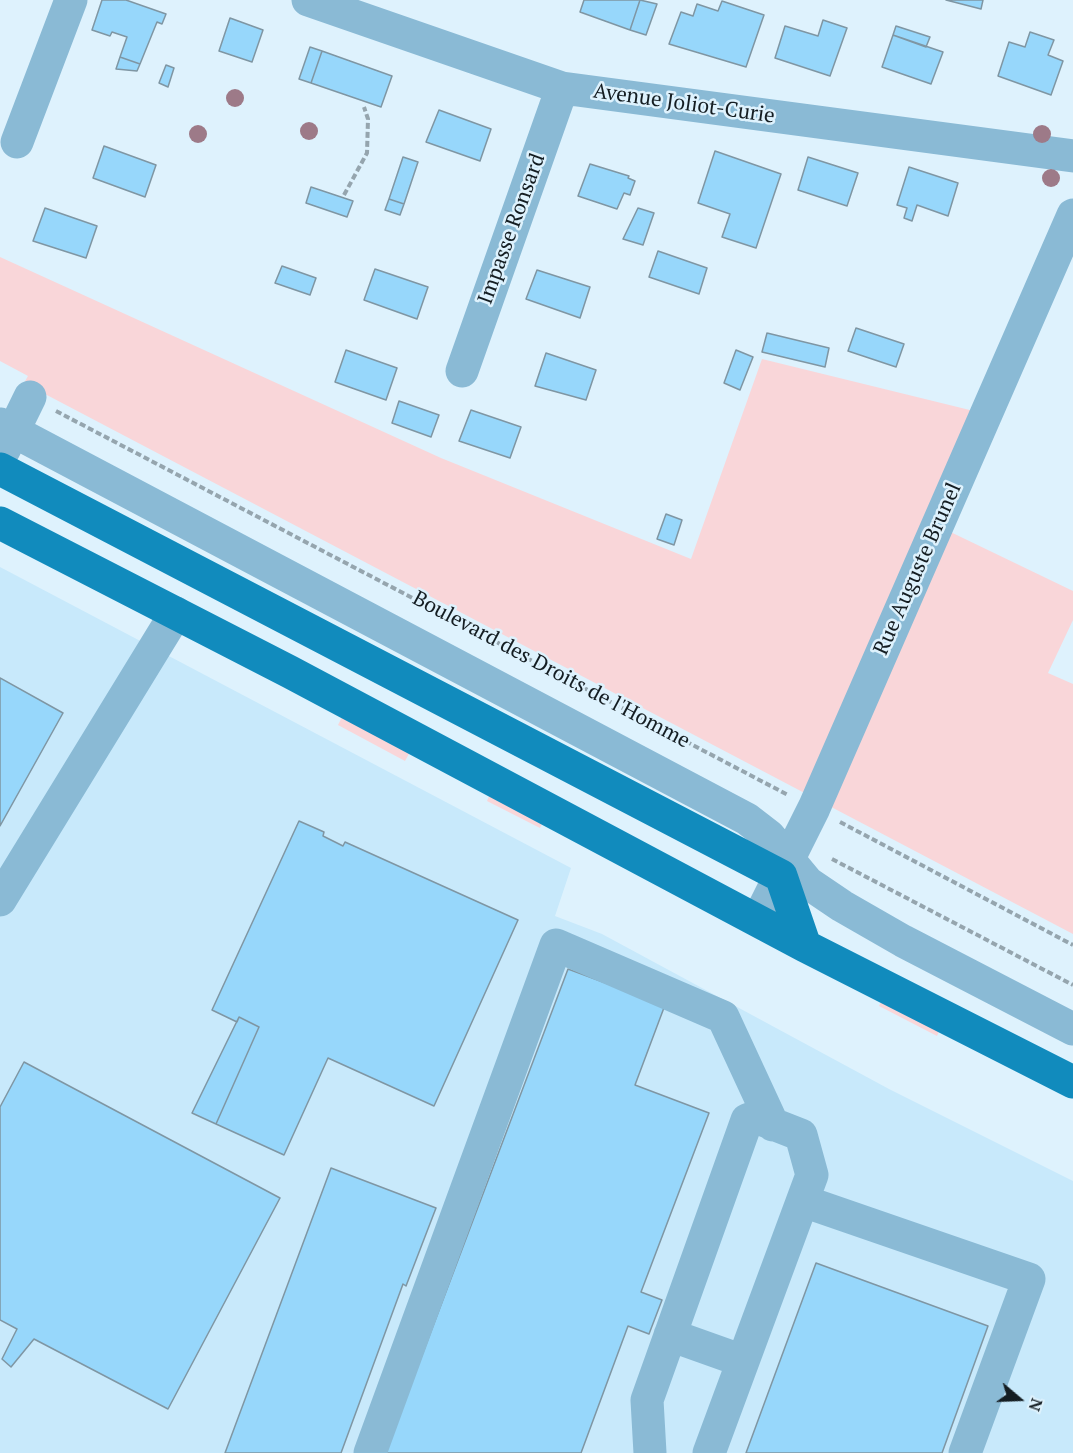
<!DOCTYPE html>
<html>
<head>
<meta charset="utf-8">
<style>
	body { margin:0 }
	#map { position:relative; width:1073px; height:1453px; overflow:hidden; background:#def2fd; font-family:"PT Serif",serif }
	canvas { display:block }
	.north { position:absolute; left:989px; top:1369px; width:60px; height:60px; -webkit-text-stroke:4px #def2fd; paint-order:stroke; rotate:109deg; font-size:16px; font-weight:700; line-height:24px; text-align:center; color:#141d22 }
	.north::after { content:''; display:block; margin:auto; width:21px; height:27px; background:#141d22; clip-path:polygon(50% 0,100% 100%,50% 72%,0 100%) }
</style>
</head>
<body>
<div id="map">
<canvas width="1073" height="1453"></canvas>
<div class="north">N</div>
</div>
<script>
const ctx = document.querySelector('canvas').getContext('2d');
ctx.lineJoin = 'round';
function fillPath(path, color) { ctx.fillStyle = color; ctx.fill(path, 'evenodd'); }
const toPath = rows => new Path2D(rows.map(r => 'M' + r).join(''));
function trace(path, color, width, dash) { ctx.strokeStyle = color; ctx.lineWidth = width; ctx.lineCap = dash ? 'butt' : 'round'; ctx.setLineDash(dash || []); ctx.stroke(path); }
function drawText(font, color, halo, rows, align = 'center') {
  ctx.font = font + ' "PT Serif",serif'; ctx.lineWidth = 5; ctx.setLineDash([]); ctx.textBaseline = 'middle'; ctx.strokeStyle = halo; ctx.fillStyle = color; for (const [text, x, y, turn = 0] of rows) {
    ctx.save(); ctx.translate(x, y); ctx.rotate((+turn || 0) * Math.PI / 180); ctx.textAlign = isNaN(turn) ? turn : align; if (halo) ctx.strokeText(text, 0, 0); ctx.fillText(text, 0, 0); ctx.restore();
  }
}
const built = toPath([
	[0,567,571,868,555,916,602,934,889,1089,1073,1181,1073,1453,0,1453]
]);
const green = toPath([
	[0,257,441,458,691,559,762,359,982,413,936,525,1073,591,1073,620,1048,673,1073,684,1073,934,24,383,28,376,0,361],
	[343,715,410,752,405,761,338,725],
	[490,794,543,822,540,828,487,801],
	[882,1000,940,1029,937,1036,879,1006]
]);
const building = toPath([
	[102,0,126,0,166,14,162,24,157,22,140,64,120,57,127,37,112,32,110,36,92,30,102,0],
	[584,0,640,0,630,30,580,12,584,0],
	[640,0,657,4,646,35,630,30,640,0],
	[946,0,983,0,981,9,946,0],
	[722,1,764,15,746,67,669,44,681,12,693,16,697,4,718,11,722,1],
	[230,18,263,30,252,62,219,51,230,18],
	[823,20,847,28,830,76,775,58,785,26,818,36,823,20],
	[896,26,930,37,926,47,893,35,896,26],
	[1030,32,1054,40,1048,55,1063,61,1051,95,998,76,1009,42,1025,47,1030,32],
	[893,35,943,52,931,84,882,67,893,35],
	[310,47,322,51,311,83,299,79,310,47],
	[322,51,392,76,381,107,311,83,322,51],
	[120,57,140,64,137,71,116,69,120,57],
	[166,65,174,68,168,87,159,83,166,65],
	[439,110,491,129,480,161,426,142,439,110],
	[104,146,156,165,145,197,93,178,104,146],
	[715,151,781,174,756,248,722,237,730,214,698,203,715,151],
	[403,157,418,162,404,204,389,199,403,157],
	[808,157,858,173,847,206,798,190,808,157],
	[590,164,629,176,628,178,635,181,630,195,624,193,617,209,578,196,590,164],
	[909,167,958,183,948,216,917,205,912,221,904,218,907,208,897,205,909,167],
	[311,187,353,201,347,217,306,203,311,187],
	[389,199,404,204,400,215,385,210,389,199],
	[45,208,97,226,86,258,33,241,45,208],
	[638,208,654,213,643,245,623,239,638,208],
	[658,251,707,268,699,294,649,277,658,251],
	[282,266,316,278,310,295,275,283,282,266],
	[375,269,428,287,417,319,364,300,375,269],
	[537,270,590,287,580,318,526,299,537,270],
	[856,328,904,344,896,367,848,351,856,328],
	[767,333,829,348,825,367,762,352,767,333],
	[346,350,397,368,386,400,335,382,346,350],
	[736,350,753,357,740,390,724,383,736,350],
	[546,353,596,370,586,400,535,386,546,353],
	[399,401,439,415,431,437,392,423,399,401],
	[471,410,521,427,510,458,459,441,471,410],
	[666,514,682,520,674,545,657,539,666,514],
	[0,678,63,713,0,826,0,678],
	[299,821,324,832,323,836,343,846,345,842,518,920,434,1106,328,1058,284,1155,216,1124,259,1027,239,1017,237,1022,212,1010,299,821],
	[568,969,665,1005,635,1085,709,1113,641,1292,662,1300,649,1334,628,1326,581,1453,385,1453,568,969],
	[239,1017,259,1027,216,1124,192,1113,239,1017],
	[24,1062,280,1198,168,1409,34,1339,11,1367,2,1359,17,1329,0,1320,0,1107,24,1062],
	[331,1168,436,1208,406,1286,403,1284,341,1453,225,1453,331,1168],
	[816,1263,988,1326,942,1453,746,1453,816,1263]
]);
const path = toPath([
	[344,195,367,153,368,119,364,107],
	[56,411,788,795],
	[840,822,1073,945],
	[832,859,1073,985]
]);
const minor = toPath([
	[308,0,562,88,1073,156],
	[17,142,71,0],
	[462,371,562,88],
	[0,424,747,819,769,836,808,883,842,906,903,941,1073,1029],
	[4,450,30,397],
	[0,900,176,613],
	[758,920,814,808,1073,215],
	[803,1201,1029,1279,965,1453],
	[670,1335,743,1361],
	[370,1453,556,945,723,1017,773,1125],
	[650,1453,647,1400,747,1120,755,1117,801,1135,812,1175,709,1453]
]);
const major = toPath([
	[0,469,781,876,805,946],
	[0,523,290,672,805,946,1073,1082]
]);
const trees = [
	[235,98],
	[309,131],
	[198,134],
	[1042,134],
	[1051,178]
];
const streetNames = [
	["Avenue Joliot-Curie",684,104,8],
	["Impasse Ronsard",512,229,-70],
	["Rue Auguste Brunel",918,569,-66],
	["Boulevard des Droits de l'Homme",551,670,28]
];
fillPath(built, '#c8e9fb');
fillPath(green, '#f9d6d9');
fillPath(building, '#97d7fb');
trace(building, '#7f96a3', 1.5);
trace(path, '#95a5ae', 4, [6, 3]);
trace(minor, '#8abad5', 33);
trace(major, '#118bbd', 33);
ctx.fillStyle = '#9d7a88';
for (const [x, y] of trees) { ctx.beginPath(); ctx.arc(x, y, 9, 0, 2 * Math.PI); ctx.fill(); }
drawText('21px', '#141d22', '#def2fd', streetNames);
</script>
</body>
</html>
